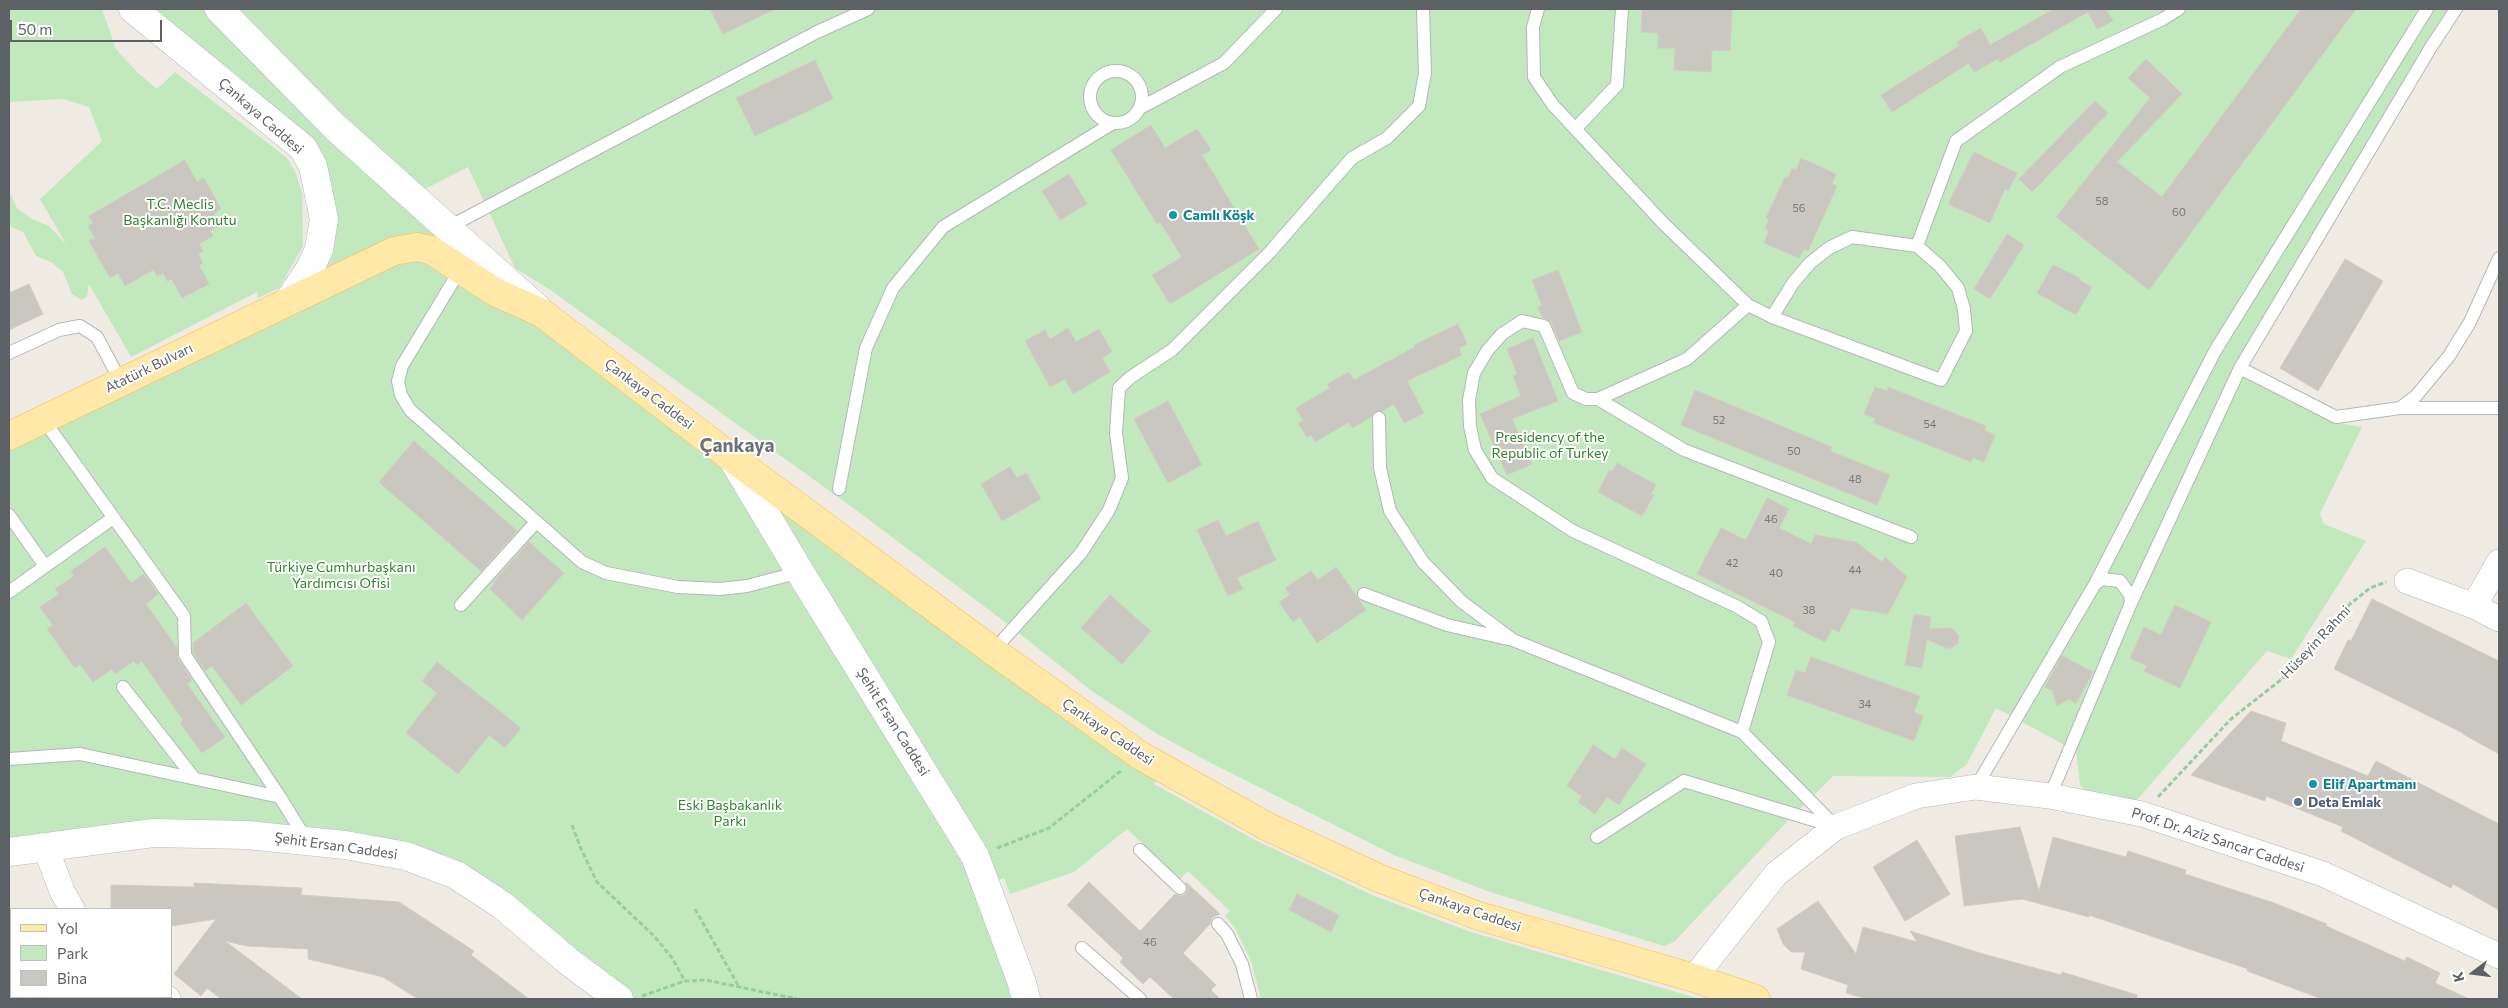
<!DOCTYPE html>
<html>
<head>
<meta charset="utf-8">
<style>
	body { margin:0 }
	#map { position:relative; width:2508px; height:1008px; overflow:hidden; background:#efebe3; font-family:Commissioner,sans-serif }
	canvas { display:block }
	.frame { position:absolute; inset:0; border:10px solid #5b6165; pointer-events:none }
	.legend { position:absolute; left:10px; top:908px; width:162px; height:90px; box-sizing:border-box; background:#fff; border:1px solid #bdc0c1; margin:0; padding:6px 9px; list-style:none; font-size:15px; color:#5b6165 }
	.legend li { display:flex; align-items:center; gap:10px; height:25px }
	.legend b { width:25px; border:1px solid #bdc0c1 }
	.north { position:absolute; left:2448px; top:948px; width:50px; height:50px; -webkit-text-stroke:4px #fff; paint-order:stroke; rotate:255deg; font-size:14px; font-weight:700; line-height:20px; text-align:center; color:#5b6165 }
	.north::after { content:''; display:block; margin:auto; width:18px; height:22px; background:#5b6165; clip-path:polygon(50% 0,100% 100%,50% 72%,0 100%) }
	.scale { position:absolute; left:10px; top:20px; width:152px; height:22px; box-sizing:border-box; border:2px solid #5b6165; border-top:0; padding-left:6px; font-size:15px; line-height:18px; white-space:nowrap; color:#5b6165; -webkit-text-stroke:4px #fff; paint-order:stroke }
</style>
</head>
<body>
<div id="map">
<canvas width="2508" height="1008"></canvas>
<div class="frame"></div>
<ul class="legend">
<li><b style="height:6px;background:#ffe8a8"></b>Yol</li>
<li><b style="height:14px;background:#c1e9bd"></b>Park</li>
<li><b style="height:14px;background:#cac6c0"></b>Bina</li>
</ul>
<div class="north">K</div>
<div class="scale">50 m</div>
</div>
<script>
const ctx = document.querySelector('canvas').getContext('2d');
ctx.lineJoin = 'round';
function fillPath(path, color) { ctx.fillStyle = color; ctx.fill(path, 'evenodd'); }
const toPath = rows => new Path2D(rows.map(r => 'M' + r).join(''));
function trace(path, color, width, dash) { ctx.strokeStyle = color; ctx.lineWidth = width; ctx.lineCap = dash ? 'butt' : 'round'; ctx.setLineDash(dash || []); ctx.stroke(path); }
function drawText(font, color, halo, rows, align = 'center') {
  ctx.font = font + ' Commissioner,sans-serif'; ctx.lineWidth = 4; ctx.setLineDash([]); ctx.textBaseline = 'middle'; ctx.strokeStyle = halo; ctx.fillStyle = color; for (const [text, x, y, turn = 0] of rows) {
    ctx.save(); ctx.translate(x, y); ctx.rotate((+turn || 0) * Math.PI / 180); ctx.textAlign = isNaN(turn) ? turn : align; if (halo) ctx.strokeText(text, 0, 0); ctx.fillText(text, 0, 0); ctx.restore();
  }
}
const green = toPath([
	[9,9,102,9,116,49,137,72,157,89,175,72,287,158,295,171,302,192,303,246,279,288,258,298,257,292,131,357,89,284,87,297,81,300,72,294,63,272,51,262,36,256,23,232,9,226,9,191,17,208,32,219,49,226,66,244,40,199,102,141,89,107,63,99,9,102],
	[133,9,219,9,542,313,1168,771,1154,784,1255,840,1372,895,1471,932,1700,999,1261,999,1251,961,1235,928,1225,916,1230,911,1188,871,1180,879,1127,829,1074,872,1010,894,1004,878,986,885,1026,999,619,999,456,875,247,835,9,852,9,436,289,300,310,269,313,166],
	[240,9,2450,9,2233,368,2338,423,2362,427,2320,514,2324,524,2366,541,2291,659,2267,651,2135,802,2087,792,2080,785,2076,751,1996,708,1967,764,1950,777,1833,776,1781,828,1674,942,1664,946,1490,892,1394,855,1211,763,1159,735,1093,692,1005,622,856,510,549,289,515,268,468,167,423,190,346,120]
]);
const building = toPath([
	[710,9,775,9,723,34,710,9],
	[1642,9,1732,9,1730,51,1712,50,1711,72,1674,70,1675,48,1658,48,1658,33,1641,32,1642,9],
	[2054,9,2106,9,2113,21,2097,29,2088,12,2000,62,1998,59,1974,72,1969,63,1892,112,1881,95,1959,46,1957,42,1981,28,1990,45,2054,9],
	[2301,9,2356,9,2149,290,2056,217,2150,98,2128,78,2146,59,2182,94,2117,162,2162,197,2301,9],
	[815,60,833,99,755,136,736,98,815,60],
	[2095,101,2108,113,2032,192,2019,179,2095,101],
	[1151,125,1165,148,1197,129,1211,150,1202,155,1259,249,1170,304,1152,275,1182,257,1160,222,1157,224,1111,150,1151,125],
	[1974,152,2017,173,2008,191,2005,189,1990,223,1948,204,1974,152],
	[1801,158,1836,174,1832,184,1837,186,1808,251,1804,249,1799,258,1764,243,1769,231,1765,229,1769,220,1766,218,1785,177,1788,178,1792,168,1796,170,1801,158],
	[185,160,197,182,204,178,221,209,213,214,219,226,210,231,213,236,199,244,203,251,198,254,203,263,199,265,209,284,182,298,172,279,167,281,163,273,157,276,153,270,125,286,118,273,110,278,89,241,95,238,88,226,93,223,89,216,185,160],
	[1069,174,1087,204,1060,220,1042,191,1069,174],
	[2007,234,2024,245,1990,299,1974,289,2007,234],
	[2345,259,2383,281,2318,391,2280,368,2345,259],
	[2053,265,2080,278,2079,280,2092,287,2076,315,2037,293,2053,265],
	[1558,270,1582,332,1559,341,1551,322,1542,317,1538,307,1542,306,1532,280,1558,270],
	[29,284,43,314,9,330,9,293,29,284],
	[1458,324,1467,344,1459,348,1462,355,1407,381,1424,413,1404,423,1394,404,1382,411,1375,411,1371,417,1352,428,1349,422,1315,442,1311,435,1307,437,1298,423,1303,421,1296,408,1330,388,1327,384,1349,372,1354,380,1415,347,1414,345,1458,324],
	[1068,328,1076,342,1099,329,1112,352,1102,358,1110,372,1073,394,1065,379,1050,387,1025,341,1045,330,1050,339,1068,328],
	[1533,338,1558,401,1512,419,1532,464,1507,475,1480,414,1521,396,1513,376,1517,374,1507,349,1533,338],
	[1875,387,1887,391,1888,387,1986,426,1984,430,1995,435,1984,462,1973,458,1971,462,1874,423,1875,418,1864,414,1875,387],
	[1695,390,1832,447,1830,451,1890,475,1877,505,1681,425,1695,390],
	[1168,401,1202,465,1168,483,1134,419,1168,401],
	[414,441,517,531,481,571,379,482,414,441],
	[1617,463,1656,485,1651,494,1654,495,1642,516,1598,492,1609,470,1612,472,1617,463],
	[1010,467,1017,478,1026,473,1041,499,1002,521,981,484,1010,467],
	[1767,498,1789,509,1779,528,1811,544,1815,535,1856,542,1882,562,1885,557,1907,577,1888,614,1851,608,1839,632,1832,629,1825,642,1793,626,1795,622,1697,574,1721,528,1746,540,1767,498],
	[1218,520,1226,536,1258,521,1276,560,1237,578,1243,589,1228,596,1197,530,1218,520],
	[529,542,564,573,522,620,490,589,495,583,493,582,529,542],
	[105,547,131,583,144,574,158,594,146,604,177,648,178,659,192,680,187,684,225,737,202,753,180,723,183,720,142,661,137,665,134,661,115,674,112,669,93,682,80,664,75,668,47,629,53,625,40,607,59,594,55,589,74,576,71,571,105,547],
	[1336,567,1366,610,1317,643,1300,617,1293,622,1279,602,1290,595,1285,588,1311,571,1318,580,1336,567],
	[1110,595,1151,631,1122,664,1081,628,1110,595],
	[2372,599,2499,661,2499,754,2463,734,2463,733,2334,669,2348,640,2351,641,2372,599],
	[246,603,293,666,241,705,212,666,205,671,193,652,193,643,246,603],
	[2175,605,2211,622,2180,688,2144,671,2147,666,2130,658,2144,627,2161,635,2175,605],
	[1914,614,1931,617,1929,629,1952,628,1959,636,1958,643,1951,648,1946,648,1927,639,1922,668,1905,665,1914,614],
	[2062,656,2093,672,2076,704,2069,699,2057,706,2052,690,2045,687,2062,656],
	[1811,657,1920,696,1914,712,1923,716,1914,741,1787,695,1796,670,1805,673,1811,657],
	[437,662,521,728,505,748,489,735,458,774,406,733,437,693,422,681,437,662],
	[2251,711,2286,723,2281,741,2368,776,2376,761,2499,824,2499,910,2453,884,2451,888,2341,831,2343,827,2266,796,2265,801,2191,775,2251,711],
	[1593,745,1615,759,1622,748,1646,764,1619,805,1607,797,1595,814,1578,802,1582,796,1567,786,1593,745],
	[2020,827,2039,891,2053,837,2126,857,2128,851,2186,870,2185,874,2274,903,2327,924,2326,926,2405,961,2407,957,2440,973,2435,983,2469,999,2322,999,2247,971,2248,969,2089,915,2089,917,2022,899,1964,906,1955,836,2020,827],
	[1917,840,1950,894,1905,921,1873,867,1917,840],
	[1089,882,1140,931,1175,894,1182,896,1186,893,1188,889,1186,882,1220,914,1212,918,1210,924,1183,953,1216,985,1211,990,1220,999,1174,999,1150,977,1143,984,1120,962,1123,958,1067,905,1089,882],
	[194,883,302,888,301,895,399,902,474,951,471,955,529,999,418,999,383,977,308,959,308,949,247,946,225,941,302,999,221,999,207,988,201,996,174,974,216,919,171,926,171,909,111,909,111,885,194,887,194,883],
	[1297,894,1339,915,1331,932,1289,910,1297,894],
	[1818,901,1856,954,1863,927,1917,942,1910,931,1983,954,2061,975,2062,972,2137,995,2137,999,1867,999,1846,993,1848,985,1801,969,1805,952,1791,952,1783,944,1777,929,1818,901]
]);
const path = toPath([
	[2158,797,2231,719,2287,675,2306,652,2350,604,2370,588,2386,582],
	[572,825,581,849,597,882,655,937,672,958,685,981],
	[997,848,1049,828,1122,770],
	[695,909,738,985],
	[642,996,685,981,706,980,797,999]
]);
const service = toPath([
	[1538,9,1533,27,1534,77,1553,105,1664,224,1748,305,1772,317,1941,380,1966,331,1964,309,1958,288,1940,266,1917,246,1852,237,1829,248,1810,263,1793,283,1772,317],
	'1090 97a26 26 0 1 1 52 0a26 26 0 1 1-52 0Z',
	[1140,108,1224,63,1276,9],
	[1576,128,1617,85,1622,9],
	[447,228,817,32,868,9],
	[1917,246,1956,141,2060,67,2163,19,2179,9],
	[461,268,402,366,398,381,401,395,410,410,582,562,606,573,678,587,720,589,747,586,800,572],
	[1748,305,1687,359,1598,399,1684,450,1911,537],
	[9,353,59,330,80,326,97,337,121,382],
	[2240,368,2431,47,2456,9],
	[1598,399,1586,399,1573,393,1544,326,1522,321,1502,334,1487,351,1474,373,1469,400,1470,426,1475,450,1492,478,1573,531,1736,606,1761,621,1769,642,1742,732,1836,827],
	[2400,408,2416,396,2449,356,2470,322,2499,258],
	[1379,418,1380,468,1390,511,1423,562,1462,602,1513,640,1742,732],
	[43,419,184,616,185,655,280,797,307,841],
	[839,489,866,348,893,288,943,227,1113,123],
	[9,515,45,566],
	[2095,584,2102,579,2120,581,2130,595,2131,603],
	[9,592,113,518],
	[1364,594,1447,625,1508,639],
	[461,605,536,522],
	[993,651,1081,553,1109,510,1122,478,1116,433,1119,388,1131,377,1172,350,1270,252,1352,158,1387,138,1419,106,1425,73,1423,9],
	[123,687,194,778],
	[9,759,80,754,280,797],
	[1976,787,2095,584,2215,351,2427,9],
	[2050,796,2131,603,2240,368,2336,417,2400,408,2499,408],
	[1597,837,1684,781,1833,826],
	[1140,850,1180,888],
	[1218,924,1227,934,1242,964,1251,999],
	[1082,948,1140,999]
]);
const minor = toPath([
	[2407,581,2474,606,2499,619],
	[2474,606,2499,562],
	[45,846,62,891,72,909],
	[1694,978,1776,874,1836,827,1916,796,1976,787,2050,796,2142,814,2323,874,2499,956],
	[165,997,168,999]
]);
const secondary = toPath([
	[133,9,303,148,313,166,324,219,319,249,310,269,289,300],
	[219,9,335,127,537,308],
	[732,458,800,572,975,856,1022,983,1026,999],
	[9,852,153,833,247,835,345,845,406,856,456,875,502,905,568,961,619,999]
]);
const primary = toPath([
	[9,436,394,251,417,247,431,250,495,292,542,313,732,458,993,651,1141,756,1268,827,1381,879,1479,916,1694,978,1756,999]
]);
const markers = [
	[1173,215,5,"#0f9aa8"],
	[2313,784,5,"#0f9aa8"],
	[2298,802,5,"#5c6f8a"]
];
const numberNames = [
	["58",2102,201],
	["56",1799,208],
	["60",2179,212],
	["52",1719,420],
	["54",1930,424],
	["50",1794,451],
	["48",1855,479],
	["46",1771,519],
	["42",1732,563],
	["44",1855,570],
	["40",1776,573],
	["38",1809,610],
	["34",1865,704],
	["46",1150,942]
];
const streetNames = [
	["Çankaya Caddesi",261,116,41],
	["Atatürk Bulvarı",149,368,-26],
	["Çankaya Caddesi",649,394,37],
	["Hüseyin Rahmi",2316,642,-47],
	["Şehit Ersan Caddesi",893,722,58],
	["Çankaya Caddesi",1108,732,34],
	["Prof. Dr. Aziz Sancar Caddesi",2218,840,18],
	["Şehit Ersan Caddesi",336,846,8],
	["Çankaya Caddesi",1470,910,19]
];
const parkNames = [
	["T.C. Meclis",180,204],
	["Başkanlığı Konutu",180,220],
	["Presidency of the",1550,437],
	["Republic of Turkey",1550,453],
	["Türkiye Cumhurbaşkanı",341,567],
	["Yardımcısı Ofisi",341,583],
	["Eski Başbakanlık",730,805],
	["Parkı",730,821]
];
const cultureNames = [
	["Camlı Köşk",1183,215],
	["Elif Apartmanı",2323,784]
];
const serviceNames = [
	["Deta Emlak",2308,802]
];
const districtNames = [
	["Çankaya",737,446]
];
fillPath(green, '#c1e9bd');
fillPath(building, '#cac6c0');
trace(building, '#d5ccc1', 1);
trace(service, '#b4b7bb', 14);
trace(minor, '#b4b7bb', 26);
trace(secondary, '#b7bbc1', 29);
trace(primary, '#ffba4d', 29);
trace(path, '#97cea0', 3, [5, 2.5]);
trace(service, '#fff', 12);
trace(minor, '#fff', 25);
trace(secondary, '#fff', 28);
trace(primary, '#ffe8a8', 28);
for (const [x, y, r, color] of markers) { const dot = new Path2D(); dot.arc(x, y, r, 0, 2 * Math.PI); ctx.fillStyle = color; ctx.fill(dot); trace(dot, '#fff', 2); }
drawText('11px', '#777a7c', null, numberNames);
drawText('14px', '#5b6165', '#fff', streetNames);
drawText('14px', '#30832c', '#fff', parkNames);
drawText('bold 14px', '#0d838f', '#fff', cultureNames, 'left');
drawText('bold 14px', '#4e5e75', '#fff', serviceNames, 'left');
drawText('bold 19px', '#6c7377', '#fff', districtNames);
</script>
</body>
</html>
